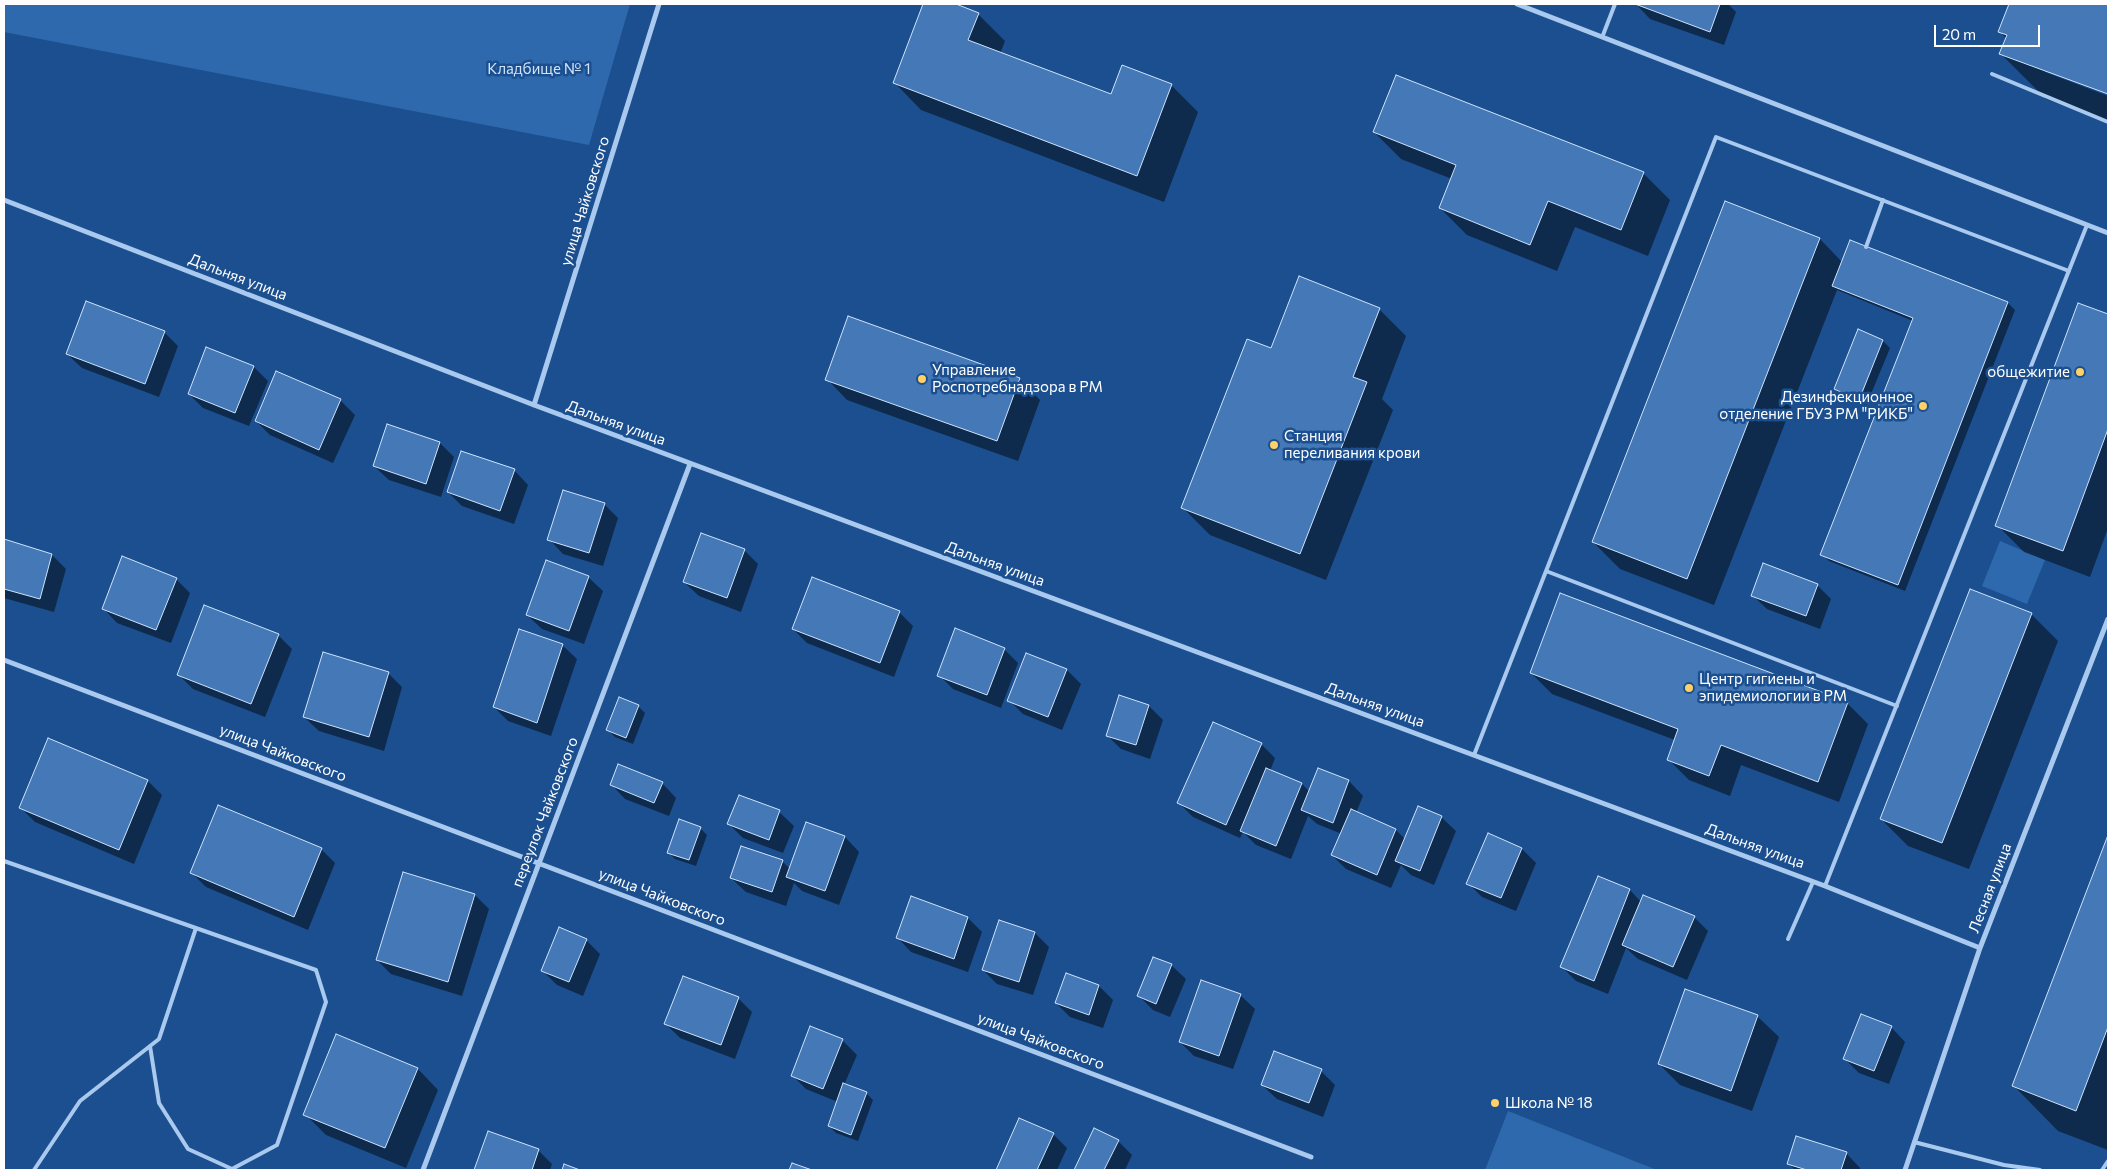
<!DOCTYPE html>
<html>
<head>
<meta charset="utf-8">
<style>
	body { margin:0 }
	#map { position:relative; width:2112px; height:1174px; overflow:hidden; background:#1b4f8f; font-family:Commissioner,sans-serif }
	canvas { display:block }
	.frame { position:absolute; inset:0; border:5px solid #fff; pointer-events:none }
	.scale { position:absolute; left:1934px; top:25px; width:106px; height:22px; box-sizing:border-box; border:2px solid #fff; border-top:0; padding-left:6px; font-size:15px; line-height:18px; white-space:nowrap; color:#fff; -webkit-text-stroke:4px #1b4f8f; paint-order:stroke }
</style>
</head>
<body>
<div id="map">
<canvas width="2112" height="1174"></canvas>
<div class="frame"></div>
<div class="scale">20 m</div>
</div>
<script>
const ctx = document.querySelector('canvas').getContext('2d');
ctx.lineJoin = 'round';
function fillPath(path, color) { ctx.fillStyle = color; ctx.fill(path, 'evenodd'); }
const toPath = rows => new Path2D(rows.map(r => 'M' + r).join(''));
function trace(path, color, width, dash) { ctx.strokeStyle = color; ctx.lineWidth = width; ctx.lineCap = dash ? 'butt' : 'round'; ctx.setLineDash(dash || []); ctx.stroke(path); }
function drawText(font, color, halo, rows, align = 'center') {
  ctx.font = font + ' Commissioner,sans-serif'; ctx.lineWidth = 5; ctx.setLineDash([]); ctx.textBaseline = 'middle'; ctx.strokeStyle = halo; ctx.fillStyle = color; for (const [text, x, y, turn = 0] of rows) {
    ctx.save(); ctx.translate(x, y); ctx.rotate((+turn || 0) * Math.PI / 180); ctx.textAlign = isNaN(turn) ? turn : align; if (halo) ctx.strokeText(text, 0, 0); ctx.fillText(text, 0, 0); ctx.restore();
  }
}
const green = toPath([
	[4,4,630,4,589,145,4,32],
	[2000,541,2045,560,2027,604,1982,586],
	[1508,1111,1657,1170,1485,1170]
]);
const shadow = toPath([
	[925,4,952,4,978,14,1005,41,1000,54,1112,96,1171,85,1198,112,1164,202,921,110,895,83],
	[1636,4,1728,4,1736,12,1724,45,1650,19],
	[2010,4,2108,4,2108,93,2045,70,2045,72,2108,96,2108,122,2046,99,2001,54,2007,39,2000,32],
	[1374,132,1643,173,1670,200,1648,256,1575,227,1557,271,1467,235,1440,208,1452,179,1401,159],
	[1820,239,1842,262,1850,242,2008,303,2015,310,1905,591,1829,561,1822,554,1913,321,1837,290,1714,605,1620,569,1593,542],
	[2079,304,2108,315,2108,528,2090,577,2024,552,1997,525],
	[1379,309,1406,336,1382,399,1393,410,1326,580,1210,535,1183,508,1272,350],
	[164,332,178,346,159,397,82,368,67,354],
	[1883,341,1890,348,1866,406,1842,396,1835,389],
	[207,349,254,367,268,381,249,426,203,408,189,394],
	[277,373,340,400,355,415,333,463,270,435,256,421],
	[827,379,1019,379,1040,400,1018,461,847,400],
	[388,425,440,443,454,457,441,497,389,480,374,466],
	[514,470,528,485,514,524,462,506,448,492],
	[604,504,618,518,603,566,563,554,549,539],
	[4,541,52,555,66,569,54,612,4,598],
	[744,550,758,564,741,612,699,596,684,582],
	[588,577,603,591,584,644,542,629,527,615],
	[176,579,190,593,171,643,117,623,103,608],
	[1817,585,1831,599,1820,629,1767,609,1752,595],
	[899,612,913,626,894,677,807,643,793,629],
	[2031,614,2058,641,1969,869,1908,846,1881,819],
	[278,635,292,649,265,717,193,689,179,675],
	[562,645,577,659,551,736,508,721,494,707],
	[1004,649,1018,663,1001,708,953,689,939,675],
	[1026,654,1067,670,1081,684,1062,730,1023,714,1009,700],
	[388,673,402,687,384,751,319,731,304,717],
	[1531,673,1847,703,1868,724,1839,802,1741,765,1730,796,1689,780,1668,759,1675,740,1552,694],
	[638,706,645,713,633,744,615,737,608,730],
	[1149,706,1163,720,1150,759,1121,749,1107,735],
	[49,740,148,781,162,795,134,864,35,822,21,808],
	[1261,744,1275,758,1270,771,1302,784,1310,792,1319,769,1349,781,1363,796,1356,813,1396,830,1406,840,1441,817,1456,831,1434,885,1411,875,1401,865,1391,888,1346,869,1332,855,1342,834,1317,824,1308,816,1291,859,1256,845,1243,832,1240,838,1193,817,1179,803],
	[662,783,676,798,669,816,625,799,611,784],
	[779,812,794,826,783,853,743,838,729,824],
	[807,823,845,837,859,852,839,905,802,891,794,883,786,906,746,892,731,878,782,861,790,869],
	[700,828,707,835,696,866,675,859,668,852],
	[1489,835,1522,849,1536,863,1516,911,1482,897,1468,883],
	[2108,838,2108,1150,2058,1131,2014,1086],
	[321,849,335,863,308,930,206,887,192,873],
	[404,873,475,895,489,909,462,996,391,974,377,960],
	[1598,877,1630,890,1641,902,1694,917,1708,931,1687,980,1638,959,1626,948,1608,994,1576,981,1562,967],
	[912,898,968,918,982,932,968,972,911,952,897,937],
	[1035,933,1049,947,1033,995,997,984,983,970],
	[586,940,600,954,583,996,557,985,543,971],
	[1171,965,1186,979,1170,1017,1153,1010,1139,996],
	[1099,986,1113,1000,1103,1028,1070,1017,1056,1003],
	[1685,990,1758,1017,1779,1037,1752,1111,1680,1085,1659,1064],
	[1240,995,1255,1009,1233,1069,1194,1056,1180,1042],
	[738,998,752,1012,735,1059,680,1038,666,1024],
	[1891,1027,1905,1042,1889,1084,1859,1073,1845,1059],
	[811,1028,842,1040,857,1055,844,1085,866,1093,873,1100,858,1141,836,1133,829,1126,838,1102,806,1089,792,1075],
	[418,1069,438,1090,406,1168,326,1135,305,1114],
	[1321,1071,1335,1085,1323,1117,1277,1099,1262,1085],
	[1019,1120,1053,1134,1067,1148,1057,1170,997,1170],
	[1095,1130,1118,1141,1132,1155,1125,1170,1076,1170],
	[489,1133,538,1150,552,1164,550,1170,475,1170],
	[1846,1153,1860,1168,1859,1170,1795,1170,1788,1163]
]);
const building = toPath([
	[923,4,956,4,979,13,968,40,1111,94,1122,65,1172,84,1137,176,893,83,923,4],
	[1635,4,1720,4,1710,32,1635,4],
	[2009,4,2108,4,2108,94,1999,54,2007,35,1998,32,2009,4],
	[1396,75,1644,172,1621,230,1548,201,1530,245,1439,208,1456,165,1373,132,1396,75],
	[1725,201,1820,238,1687,579,1592,542,1725,201],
	[1850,240,2008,302,1898,585,1820,555,1913,318,1832,286,1850,240],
	[1299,276,1380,308,1353,377,1367,382,1300,554,1181,508,1247,339,1271,348,1299,276],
	[86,301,165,331,145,384,66,354,86,301],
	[2078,303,2108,314,2108,429,2063,551,1995,526,2078,303],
	[848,316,1020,378,997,441,825,380,848,316],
	[1858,329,1883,340,1859,400,1834,389,1858,329],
	[206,347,254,366,235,413,188,394,206,347],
	[276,371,341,399,319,450,255,421,276,371],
	[387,424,440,442,426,484,373,466,387,424],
	[461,451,515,469,500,511,447,492,461,451],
	[563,490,605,503,589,553,547,540,563,490],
	[701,533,745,549,727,598,683,582,701,533],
	[4,539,52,554,40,599,4,589,4,539],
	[122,556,177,578,156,630,102,609,122,556],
	[546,560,589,576,569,631,526,615,546,560],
	[1763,563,1818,584,1806,616,1751,596,1763,563],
	[812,577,900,611,880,663,792,629,812,577],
	[1970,589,2032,613,1942,843,1880,819,1970,589],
	[1560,593,1848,702,1818,782,1721,745,1709,776,1667,760,1678,729,1530,673,1560,593],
	[204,605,279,634,251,704,177,675,204,605],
	[955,628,1005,648,987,695,937,676,955,628],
	[519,629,563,644,537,723,493,707,519,629],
	[323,652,389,672,369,737,303,717,323,652],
	[1026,653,1067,669,1048,717,1007,701,1026,653],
	[1119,695,1149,705,1136,745,1106,736,1119,695],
	[619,697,639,705,626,738,606,730,619,697],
	[1213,722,1262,743,1226,825,1177,803,1213,722],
	[48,738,148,780,119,850,19,808,48,738],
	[618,764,663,782,654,803,610,785,618,764],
	[1266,768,1302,783,1276,846,1240,831,1266,768],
	[1318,768,1349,780,1333,823,1301,810,1318,768],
	[739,795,780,810,769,840,727,824,739,795],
	[218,805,322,848,294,917,190,873,218,805],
	[1418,806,1442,816,1420,871,1395,861,1418,806],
	[1351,809,1396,829,1377,875,1331,855,1351,809],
	[679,819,701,827,689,860,667,853,679,819],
	[806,822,845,836,825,891,786,877,806,822],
	[1488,833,1522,848,1501,898,1466,884,1488,833],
	[2108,835,2108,1027,2076,1111,2012,1086,2108,835],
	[741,846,783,860,772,892,730,878,741,846],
	[403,872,475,894,448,982,376,960,403,872],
	[1598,876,1630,889,1594,981,1560,967,1598,876],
	[1643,895,1695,916,1673,967,1622,945,1643,895],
	[911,896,968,917,954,959,896,938,911,896],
	[999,920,1035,932,1019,982,982,970,999,920],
	[559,927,587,939,569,982,541,971,559,927],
	[1153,957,1172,964,1156,1004,1137,996,1153,957],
	[1066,973,1099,985,1089,1015,1055,1003,1066,973],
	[683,976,739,997,721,1045,664,1024,683,976],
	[1201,980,1241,994,1219,1056,1179,1042,1201,980],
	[1685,989,1758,1015,1731,1091,1658,1064,1685,989],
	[1861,1014,1892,1026,1874,1071,1843,1059,1861,1014],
	[810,1026,843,1039,823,1089,791,1076,810,1026],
	[336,1034,418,1068,385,1148,303,1115,336,1034],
	[1274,1051,1322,1069,1309,1103,1261,1085,1274,1051],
	[843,1083,867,1092,851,1135,828,1126,843,1083],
	[1019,1118,1054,1133,1037,1170,996,1170,1019,1118],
	[1094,1128,1119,1140,1104,1170,1074,1170,1094,1128],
	[488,1131,539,1149,532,1170,474,1170,488,1131],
	[1796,1136,1847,1152,1841,1170,1807,1170,1787,1164,1796,1136],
	[792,1163,812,1170,789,1170,792,1163],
	[564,1164,580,1170,562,1170,564,1164]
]);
const lane = toPath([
	[1603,35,1615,4],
	[1992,74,2108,122],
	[1866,247,1883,200],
	[1546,571,1897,706],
	[1474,755,1716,137,2069,271],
	[4,861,316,970,326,1002,277,1145,232,1169,188,1149,159,1103,150,1046],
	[1825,886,2087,225],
	[1788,939,1813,882],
	[1914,1142,2004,1165,2040,1170],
	[34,1170,80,1101,159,1039,196,928],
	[2102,1170,2108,1161]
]);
const street = toPath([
	[1517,4,2108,233],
	[4,200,534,405,1825,886,1980,948],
	[534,405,659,4],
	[4,660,1311,1157],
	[423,1170,690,464],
	[1905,1170,1980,948,2108,619]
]);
const markers = [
	[2080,372,5,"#ffd166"],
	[922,379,5,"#ffd166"],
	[1923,406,5,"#ffd166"],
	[1274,445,5,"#ffd166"],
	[1689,688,5,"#ffd166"],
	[1495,1103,5,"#ffd166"]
];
const parkNames = [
	["Кладбище № 1",539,69]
];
const streetNames = [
	["улица Чайковского",585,201,-73],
	["Дальняя улица",238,277,21],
	["Дальняя улица",616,423,20],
	["Дальняя улица",995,564,20],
	["Дальняя улица",1375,705,20],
	["улица Чайковского",283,753,21],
	["переулок Чайковского",545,812,-69],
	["Дальняя улица",1755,846,20],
	["Лесная улица",1990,888,-69],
	["улица Чайковского",662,897,21],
	["улица Чайковского",1041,1041,21]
];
const poiNames = [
	["Управление",932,370],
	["Роспотребнадзора в РМ",932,387],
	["общежитие",2070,372,"right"],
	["Дезинфекционное",1913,397,"right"],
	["отделение ГБУЗ РМ \"РИКБ\"",1913,414,"right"],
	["Станция",1284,436],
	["переливания крови",1284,453],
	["Центр гигиены и",1699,679],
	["эпидемиологии в РМ",1699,696],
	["Школа № 18",1505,1103]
];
fillPath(green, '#2e69ad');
fillPath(shadow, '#0007');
fillPath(building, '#4478b7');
trace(building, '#cfe3fa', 1);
trace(lane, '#a9c9ee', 4);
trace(street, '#a9c9ee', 5);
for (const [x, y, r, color] of markers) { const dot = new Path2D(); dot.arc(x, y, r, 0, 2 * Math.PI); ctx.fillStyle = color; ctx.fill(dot); trace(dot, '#1b4f8f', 2); }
drawText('15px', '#cfe3fa', '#1b4f8f', parkNames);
drawText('15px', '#fff', '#1b4f8f', streetNames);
drawText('15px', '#fff', '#1b4f8f', poiNames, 'left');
</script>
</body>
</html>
